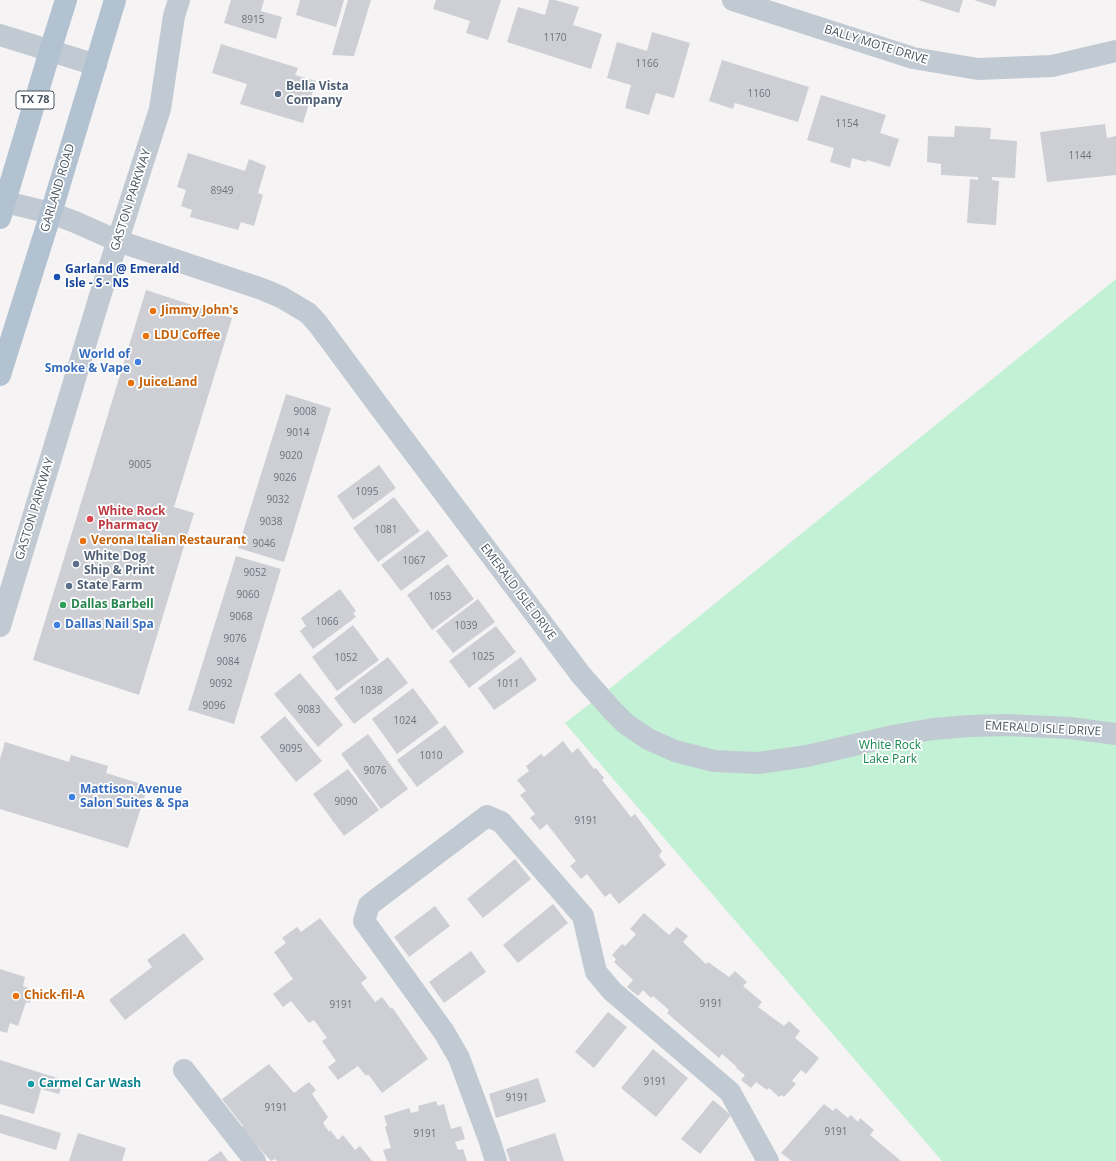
<!DOCTYPE html>
<html>
<head>
<meta charset="utf-8">
<style>
	body { margin:0 }
	canvas { display:block; background:#f5f3f3 }
</style>
</head>
<body>
<canvas width="1116" height="1161"></canvas>
<script>
const ctx = document.querySelector('canvas').getContext('2d');
ctx.lineJoin = 'round';
function fillPath(path, color) { ctx.fillStyle = color; ctx.fill(path, 'evenodd'); }
const toPath = rows => new Path2D(rows.map(r => 'M' + r).join(''));
function trace(path, color, width, dash) { ctx.strokeStyle = color; ctx.lineWidth = width; ctx.lineCap = dash ? 'butt' : 'round'; ctx.setLineDash(dash || []); ctx.stroke(path); }
function drawText(font, color, halo, rows, align = 'center') {
  ctx.font = font + ' "Open Sans",sans-serif'; ctx.lineWidth = 3.5; ctx.setLineDash([]); ctx.textBaseline = 'middle'; ctx.strokeStyle = halo; ctx.fillStyle = color; for (const [text, x, y, turn = 0] of rows) {
    ctx.save(); ctx.translate(x, y); ctx.rotate((+turn || 0) * Math.PI / 180); ctx.textAlign = isNaN(turn) ? turn : align; if (halo) ctx.strokeText(text, 0, 0); ctx.fillText(text, 0, 0); ctx.restore();
  }
}
const green = toPath([
	[1116,279,1116,1161,942,1161,565,723,613,686]
]);
const building = toPath([
	[231,0,264,0,261,11,282,17,276,39,224,23],
	[300,0,344,0,336,27,296,15],
	[348,0,371,0,354,56,332,55],
	[436,0,501,0,488,40,466,33,470,21,433,9],
	[549,0,555,0,579,7,573,25,602,34,591,69,507,42,518,7,545,15],
	[918,0,963,0,959,13],
	[974,0,997,0,995,7],
	[652,32,690,43,674,98,656,93,649,115,625,108,631,85,607,78,617,42,647,51],
	[221,44,298,68,295,75,316,81,303,123,240,104,247,84,212,73],
	[722,60,809,87,798,122,735,103,733,109,709,101],
	[821,95,886,115,880,133,899,139,890,167,867,160,866,162,852,158,850,168,830,162,834,148,807,140],
	[1105,124,1107,138,1116,136,1116,175,1047,182,1040,132],
	[955,126,991,128,990,139,1017,141,1015,178,992,177,992,180,999,181,996,225,967,223,970,179,978,180,978,177,941,175,941,164,927,162,928,136,954,137],
	[188,153,245,171,249,159,266,166,258,193,263,195,254,226,241,222,238,230,190,217,192,210,181,206,186,190,177,187],
	[146,290,232,318,174,507,194,513,139,695,33,660],
	[286,394,331,408,284,562,238,548],
	[379,465,396,488,353,520,337,496],
	[394,497,420,531,378,562,353,528],
	[428,530,448,556,401,591,381,565],
	[236,556,281,569,234,724,188,710],
	[448,564,474,599,432,630,407,595],
	[340,589,356,611,353,613,356,617,313,649,300,631,306,626,301,618],
	[478,599,495,622,453,653,436,631],
	[353,625,379,660,337,691,312,657],
	[496,626,516,652,469,688,449,661],
	[388,657,408,683,354,724,334,698],
	[521,657,537,680,494,710,478,688],
	[300,673,343,725,318,747,274,694],
	[413,688,439,723,397,754,372,719],
	[285,716,322,761,296,782,260,737],
	[445,725,464,752,417,787,397,760],
	[368,734,408,789,381,809,341,754],
	[563,741,572,753,578,748,594,769,596,768,604,778,602,780,631,817,635,814,662,851,659,856,666,865,619,904,610,893,605,897,587,874,581,879,570,866,576,861,547,824,540,830,530,818,535,814,520,795,526,791,517,780,529,771,526,766,541,754,544,757],
	[5,742,69,762,71,755,108,766,106,773,148,786,128,848,0,809,0,759],
	[348,769,379,810,344,836,313,794],
	[515,859,531,879,483,918,467,899],
	[553,904,568,923,518,963,503,945],
	[435,906,450,926,409,957,394,937],
	[644,913,669,935,677,927,688,936,683,942,706,964,708,962,729,977,735,971,747,982,743,986,762,1002,758,1007,784,1026,789,1021,800,1031,795,1038,819,1058,806,1074,801,1070,792,1081,796,1084,784,1097,782,1095,779,1097,769,1088,767,1090,756,1082,751,1088,741,1080,745,1075,736,1068,737,1067,722,1054,719,1058,667,1013,669,1010,653,996,651,998,643,990,638,996,627,987,633,980,614,962,616,959,612,955,622,944,625,946,636,934,630,929],
	[320,918,367,978,361,983,375,1002,382,997,391,1009,392,1007,428,1059,382,1093,368,1074,366,1076,358,1066,338,1080,328,1067,336,1061,322,1041,327,1038,314,1020,309,1023,291,1001,283,1007,273,994,293,979,274,952,286,943,282,938,297,927,301,932],
	[184,933,204,959,125,1020,109,1000,152,967,147,960],
	[471,951,486,972,444,1003,429,982],
	[0,969,25,977,23,986,34,990,30,1003,26,1002,18,1026,10,1023,7,1033,0,1031],
	[608,1012,627,1027,594,1068,575,1052],
	[653,1049,688,1078,656,1117,621,1088],
	[0,1060,64,1080,59,1094,41,1089,34,1114,0,1104],
	[269,1064,294,1093,309,1082,316,1090,312,1094,328,1117,323,1123,329,1132,330,1130,338,1140,343,1135,355,1150,360,1146,372,1161,277,1161,275,1159,271,1161,252,1140,237,1132,243,1126,222,1099],
	[538,1078,546,1102,496,1118,489,1094],
	[713,1100,731,1115,700,1154,681,1139],
	[436,1101,438,1106,444,1104,451,1129,461,1126,465,1139,455,1142,458,1150,463,1149,467,1161,387,1161,383,1150,391,1148,385,1127,387,1126,384,1116,409,1108,411,1113,419,1111,418,1106],
	[824,1104,833,1111,836,1108,848,1118,851,1115,858,1122,860,1118,874,1130,870,1135,901,1161,792,1161,781,1153],
	[0,1114,61,1133,56,1150,0,1133],
	[78,1133,126,1148,122,1161,69,1161],
	[555,1133,564,1161,510,1161,506,1149],
	[221,1151,228,1161,207,1161]
]);
const street = toPath([
	[733,0,913,58,978,69,1052,66,1116,51],
	[0,35,96,65],
	[5,202,51,213,75,222,118,241,262,289,281,297,308,313,318,324,378,405,581,675,611,709,626,724,648,739,675,751,714,761,758,763,807,756,893,736,933,729,970,726,1007,725,1070,728,1116,734],
	[0,626,100,296,160,109,174,16,179,0],
	[184,1070,255,1161],
	[496,1161,489,1139,459,1058,444,1032,364,921,369,905,487,816,501,822,583,916,596,972,612,991,730,1092,768,1161]
]);
const primary = toPath([
	[0,218,50,51,66,0],
	[0,375,51,213,115,0]
]);
const markers = [
	[278,94,4,"#5c6f8a"],
	[57,277,4,"#1a4fb4"],
	[153,311,4,"#e8710a"],
	[146,336,4,"#e8710a"],
	[138,362,4,"#3f7fe0"],
	[131,383,4,"#e8710a"],
	[90,519,4,"#e0444e"],
	[83,541,4,"#e8710a"],
	[76,564,4,"#5c6f8a"],
	[69,586,4,"#5c6f8a"],
	[63,605,4,"#2e9e5b"],
	[57,625,4,"#3f7fe0"],
	[72,797,4,"#3f7fe0"],
	[16,996,4,"#e8710a"],
	[31,1084,4,"#0f9aa8"]
];
const numberNames = [
	["8915",253,20],
	["1170",555,38],
	["1166",647,64],
	["1160",759,94],
	["1154",847,124],
	["1144",1080,156],
	["8949",222,191],
	["9008",305,412],
	["9014",298,433],
	["9020",291,456],
	["9005",140,465],
	["9026",285,478],
	["1095",367,492],
	["9032",278,500],
	["9038",271,522],
	["1081",386,530],
	["9046",264,544],
	["1067",414,561],
	["9052",255,573],
	["9060",248,595],
	["1053",440,597],
	["9068",241,617],
	["1066",327,622],
	["1039",466,626],
	["9076",235,639],
	["1025",483,657],
	["1052",346,658],
	["9084",228,662],
	["9092",221,684],
	["1011",508,684],
	["1038",371,691],
	["9096",214,706],
	["9083",309,710],
	["1024",405,721],
	["9095",291,749],
	["1010",431,756],
	["9076",375,771],
	["9090",346,802],
	["9191",586,821],
	["9191",711,1004],
	["9191",341,1005],
	["9191",655,1082],
	["9191",517,1098],
	["9191",276,1108],
	["9191",836,1132],
	["9191",425,1134]
];
const shields = [
	[35,100,38]
];
const shieldNames = [
	["TX 78",35,100]
];
const streetNames = [
	["BALLY MOTE DRIVE",876,45,17],
	["GARLAND ROAD",58,188,-73],
	["GASTON PARKWAY",131,200,-72],
	["GASTON PARKWAY",35,509,-73],
	["EMERALD ISLE DRIVE",518,592,53],
	["EMERALD ISLE DRIVE",1043,729,3]
];
const serviceNames = [
	["Bella Vista",286,87],
	["Company",286,101],
	["White Dog",84,557],
	["Ship & Print",84,571],
	["State Farm",77,586]
];
const transitNames = [
	["Garland @ Emerald",65,270],
	["Isle - S - NS",65,284]
];
const foodNames = [
	["Jimmy John's",161,311],
	["LDU Coffee",154,336],
	["JuiceLand",139,383],
	["Verona Italian Restaurant",91,541],
	["Chick-fil-A",24,996]
];
const shopNames = [
	["World of",130,355,"right"],
	["Smoke & Vape",130,369,"right"],
	["Dallas Nail Spa",65,625],
	["Mattison Avenue",80,790],
	["Salon Suites & Spa",80,804]
];
const healthNames = [
	["White Rock",98,512],
	["Pharmacy",98,526]
];
const leisureNames = [
	["Dallas Barbell",71,605]
];
const parkNames = [
	["White Rock",890,746],
	["Lake Park",890,760]
];
const cultureNames = [
	["Carmel Car Wash",39,1084]
];
fillPath(green, '#c3f1d5');
fillPath(building, '#cdcfd5');
trace(street, '#c1cad2', 22);
trace(primary, '#b3c2d1', 22);
for (const [x, y, r, color] of markers) { const dot = new Path2D(); dot.arc(x, y, r, 0, 2 * Math.PI); ctx.fillStyle = color; ctx.fill(dot); trace(dot, '#fff', 1.5); }
drawText('10px', '#6b747e', null, numberNames);
for (const [x, y, w] of shields) { const box = new Path2D(); box.roundRect(x - w / 2, y - 9, w, 18, 3); ctx.fillStyle = '#fff'; ctx.fill(box); trace(box, '#4a5661', 1); }
drawText('bold 11px', '#4a5661', null, shieldNames);
drawText('12px', '#4a5661', '#fff', streetNames);
drawText('bold 12px', '#4e5e75', '#fff', serviceNames, 'left');
drawText('bold 12px', '#164399', '#fff', transitNames, 'left');
drawText('bold 12px', '#c56008', '#fff', foodNames, 'left');
drawText('bold 12px', '#366cbe', '#fff', shopNames, 'left');
drawText('bold 12px', '#be3a42', '#fff', healthNames, 'left');
drawText('bold 12px', '#27864d', '#fff', leisureNames, 'left');
drawText('12px', '#17864f', '#fff', parkNames);
drawText('bold 12px', '#0d838f', '#fff', cultureNames, 'left');
</script>
</body>
</html>
